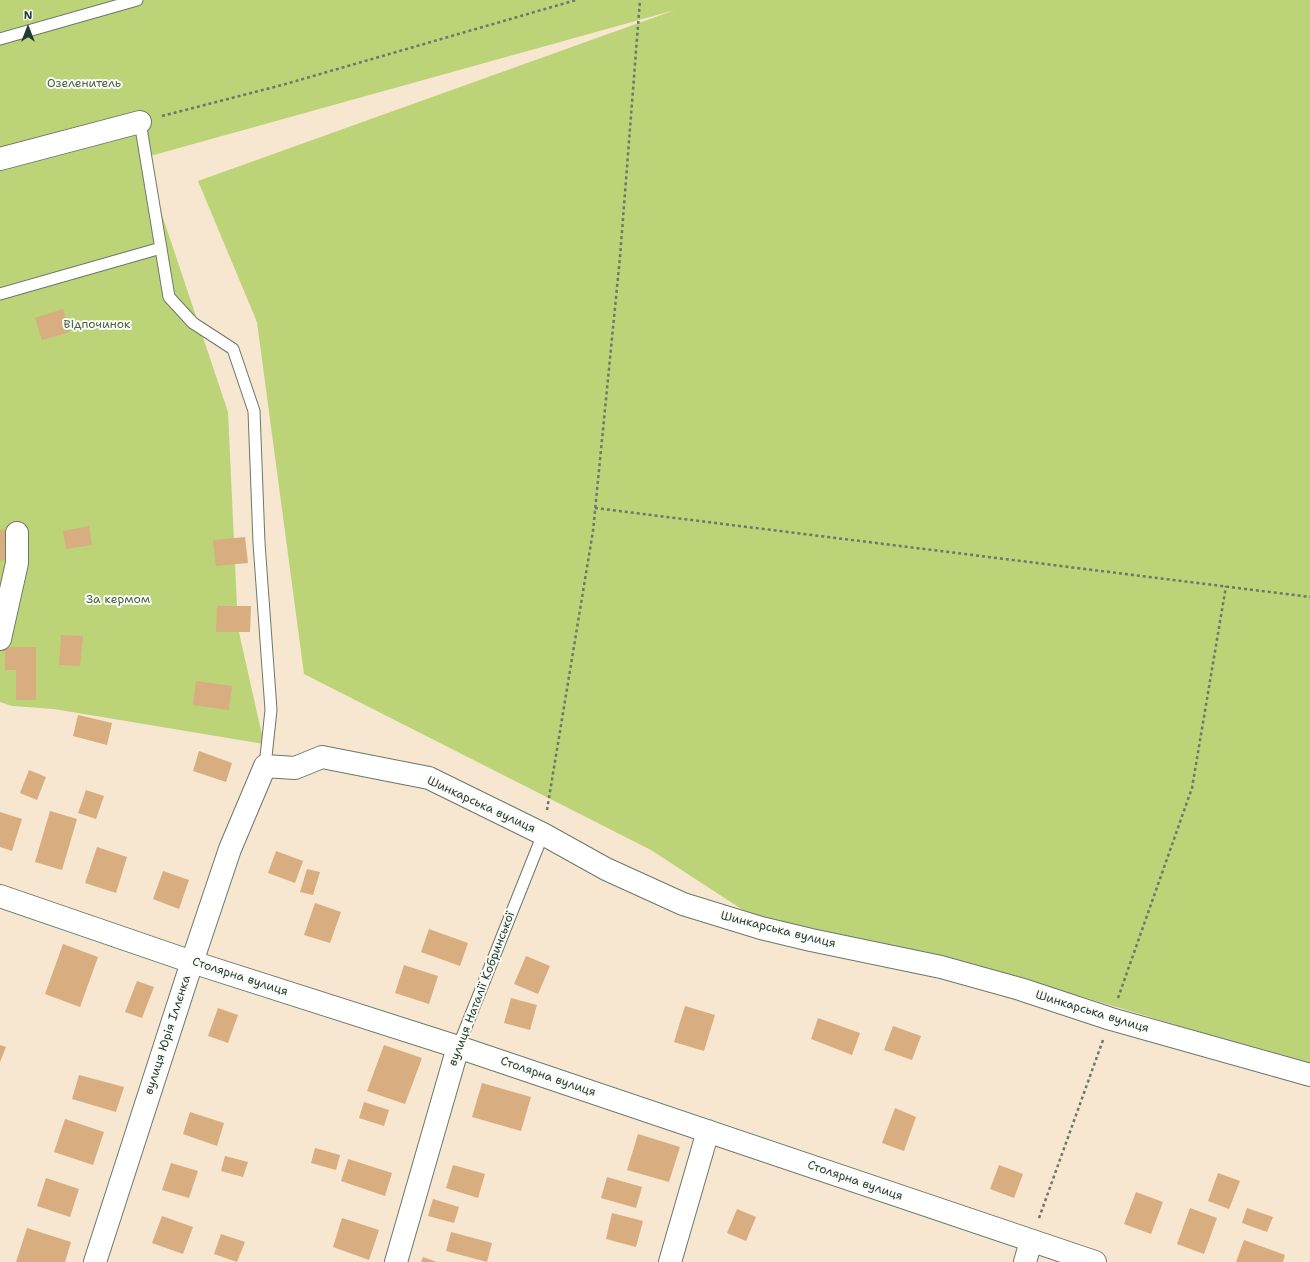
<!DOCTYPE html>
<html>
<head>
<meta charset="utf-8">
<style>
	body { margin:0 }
	#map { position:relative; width:1310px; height:1262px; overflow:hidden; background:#f7e6d0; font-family:"Shantell Sans",sans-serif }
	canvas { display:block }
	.north { position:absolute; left:8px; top:8px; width:40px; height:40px; -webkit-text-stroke:3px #fdfcf7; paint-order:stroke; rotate:0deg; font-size:11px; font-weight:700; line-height:16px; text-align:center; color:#1f3d34 }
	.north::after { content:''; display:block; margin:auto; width:14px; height:18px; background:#1f3d34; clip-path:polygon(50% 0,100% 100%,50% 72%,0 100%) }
</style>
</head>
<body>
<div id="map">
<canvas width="1310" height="1262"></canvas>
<div class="north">N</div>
</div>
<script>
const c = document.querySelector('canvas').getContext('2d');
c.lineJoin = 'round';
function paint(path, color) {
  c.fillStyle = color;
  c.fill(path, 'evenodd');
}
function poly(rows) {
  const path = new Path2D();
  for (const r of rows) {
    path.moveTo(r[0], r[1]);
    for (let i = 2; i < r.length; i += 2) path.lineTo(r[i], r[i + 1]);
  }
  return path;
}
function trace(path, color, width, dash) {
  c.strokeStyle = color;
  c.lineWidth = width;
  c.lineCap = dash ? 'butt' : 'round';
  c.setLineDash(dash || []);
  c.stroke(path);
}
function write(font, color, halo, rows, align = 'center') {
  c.font = font + ' "Shantell Sans",sans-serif';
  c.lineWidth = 4;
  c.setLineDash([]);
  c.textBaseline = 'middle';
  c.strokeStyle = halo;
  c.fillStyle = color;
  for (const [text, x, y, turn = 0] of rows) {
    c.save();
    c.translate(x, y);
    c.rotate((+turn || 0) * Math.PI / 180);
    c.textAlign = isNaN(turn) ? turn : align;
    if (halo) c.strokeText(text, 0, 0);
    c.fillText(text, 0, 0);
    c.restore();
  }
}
const green = poly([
	[0,0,1310,0,1310,1065,1063,991,769,927,651,850,304,674,257,322,198,181,675,10,143,158,228,412,238,628,264,744,54,709,12,706,0,702]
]);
const building = poly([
	[63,309,70,332,42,340,35,318],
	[89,526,92,545,66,549,63,531],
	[5,529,10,559,0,561,0,530],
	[245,537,248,563,216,566,213,540],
	[217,606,251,606,250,632,216,632],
	[61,635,83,636,80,666,59,665],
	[5,647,36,647,36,700,16,700,16,670,5,670],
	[196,681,232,686,229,710,193,705],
	[78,715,112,723,107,745,73,736],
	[199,751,232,763,226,782,193,771],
	[29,770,46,777,37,800,20,793],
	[86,790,104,796,96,819,78,813],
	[50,811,77,819,62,870,35,862],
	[0,812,22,819,12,851,0,847],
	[97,847,127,857,116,893,85,883],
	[276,851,303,861,295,883,268,873],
	[307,869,320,872,313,895,300,892],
	[163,871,189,880,179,909,153,899],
	[315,903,341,912,330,943,304,935],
	[429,929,468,943,460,966,421,952],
	[63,944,98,957,80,1007,45,994],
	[526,956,550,966,538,994,514,984],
	[404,965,438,976,429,1004,395,993],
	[137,981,154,987,142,1018,125,1012],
	[511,998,537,1005,530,1030,504,1023],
	[685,1006,715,1015,704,1051,674,1042],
	[218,1008,238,1015,228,1043,208,1036],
	[818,1018,860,1033,852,1055,811,1039],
	[893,1026,921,1036,912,1060,884,1050],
	[0,1045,6,1047,0,1062],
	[384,1045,422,1058,405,1104,367,1091],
	[79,1075,124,1087,116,1112,72,1099],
	[482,1083,531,1097,521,1131,472,1117],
	[364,1102,389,1110,384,1126,359,1118],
	[895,1108,916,1117,904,1151,882,1143],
	[190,1112,224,1123,217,1146,183,1134],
	[65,1119,104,1132,93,1165,54,1152],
	[638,1134,680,1147,669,1182,627,1170],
	[315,1148,340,1155,336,1170,311,1163],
	[225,1156,248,1162,243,1177,221,1171],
	[348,1159,392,1173,385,1196,341,1181],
	[171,1163,198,1171,189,1198,162,1190],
	[453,1165,485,1174,478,1198,446,1188],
	[999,1165,1023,1174,1014,1198,990,1189],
	[1218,1173,1240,1181,1229,1209,1208,1201],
	[607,1177,642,1187,636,1208,601,1198],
	[46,1178,79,1189,70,1217,37,1206],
	[1136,1192,1163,1202,1151,1234,1124,1224],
	[433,1199,459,1207,454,1223,428,1216],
	[1190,1208,1217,1218,1204,1254,1177,1244],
	[1247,1208,1273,1217,1267,1232,1242,1223],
	[737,1209,756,1217,746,1241,727,1233],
	[612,1213,643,1221,636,1247,606,1239],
	[162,1216,193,1227,183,1254,152,1243],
	[342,1218,379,1230,369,1260,333,1247],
	[27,1228,71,1242,65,1262,16,1262],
	[451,1232,492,1243,487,1262,446,1251],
	[221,1234,245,1242,237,1262,214,1254],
	[1244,1240,1285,1255,1283,1262,1236,1262],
	[423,1257,437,1262,421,1262]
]);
const path = poly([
	[162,116,282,85,576,0],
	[595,508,1310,597],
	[547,810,593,531,620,257,640,0],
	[1118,998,1192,788,1226,586],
	[1039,1218,1103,1040]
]);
const lane = poly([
	[0,39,137,0],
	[140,122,169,297,193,323,233,349,254,411,259,543,271,710,265,766],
	[0,294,161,248],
	[458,1047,543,834]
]);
const street = poly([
	[0,159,140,122],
	[0,639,17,563,17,533],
	[0,896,192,962,458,1047,1095,1262],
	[95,1262,192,962,230,849,265,766,295,768,322,757,429,778,543,834,606,869,683,904,761,928,811,940,941,967,1020,989,1111,1019,1310,1075],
	[396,1262,458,1047],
	[670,1262,708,1131],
	[1025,1262,1031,1241]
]);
const parkNames = [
	["Озеленитель",84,84],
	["Відпочинок",97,325],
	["За кермом",118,600]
];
const streetNames = [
	["Шинкарська вулиця",481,805,25],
	["Шинкарська вулиця",778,930,14],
	["Столярна вулиця",240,977,18],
	["вулиця Наталії Кобринської",482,989,-69],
	["Шинкарська вулиця",1092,1012,17],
	["вулиця Юрія Іллєнка",168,1035,-72],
	["Столярна вулиця",548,1077,19],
	["Столярна вулиця",855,1181,19]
];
paint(green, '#bcd377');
paint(building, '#d8ad80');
trace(lane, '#6b786b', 13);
trace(street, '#6b786b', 24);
trace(path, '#6b786b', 2.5, [3, 3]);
trace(lane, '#fff', 11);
trace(street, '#fff', 22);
write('12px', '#466245', '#fdfcf7', parkNames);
write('12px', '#1f3d34', '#fdfcf7', streetNames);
</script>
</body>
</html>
